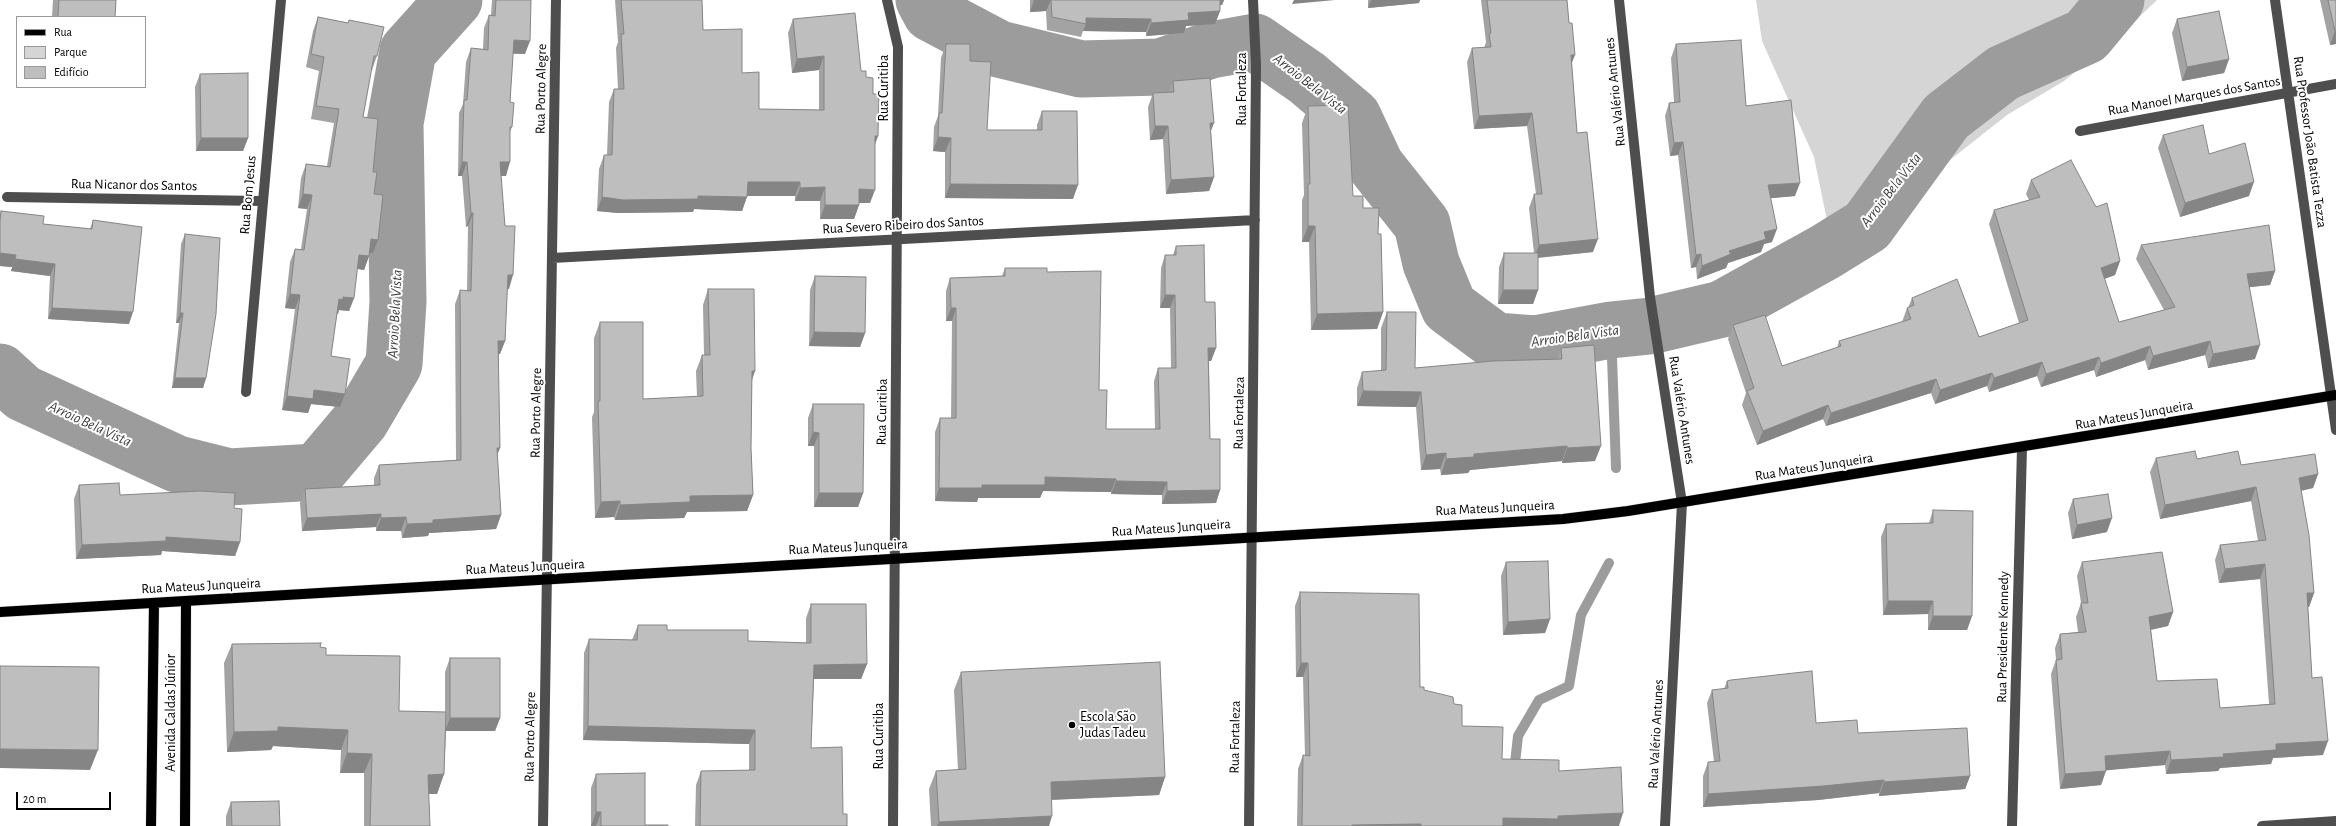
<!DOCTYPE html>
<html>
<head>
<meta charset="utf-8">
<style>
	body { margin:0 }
	#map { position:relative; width:2336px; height:826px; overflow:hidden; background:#fff; font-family:"Alegreya Sans",sans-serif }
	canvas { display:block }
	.legend { position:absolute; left:16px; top:16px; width:130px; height:72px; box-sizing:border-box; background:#fff; border:1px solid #999; margin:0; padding:5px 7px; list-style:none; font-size:12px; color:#000 }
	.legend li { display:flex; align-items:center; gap:8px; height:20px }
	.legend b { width:20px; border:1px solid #999 }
	.scale { position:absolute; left:16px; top:792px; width:95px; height:18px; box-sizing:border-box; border:2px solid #000; border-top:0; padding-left:5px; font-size:12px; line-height:14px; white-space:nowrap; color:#000; -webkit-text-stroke:3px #fff; paint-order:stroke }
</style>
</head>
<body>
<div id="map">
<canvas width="2336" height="826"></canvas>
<ul class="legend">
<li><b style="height:5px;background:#000"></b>Rua</li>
<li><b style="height:11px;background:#d5d5d5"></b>Parque</li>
<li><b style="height:11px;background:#bebebe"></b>Edifício</li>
</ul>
<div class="scale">20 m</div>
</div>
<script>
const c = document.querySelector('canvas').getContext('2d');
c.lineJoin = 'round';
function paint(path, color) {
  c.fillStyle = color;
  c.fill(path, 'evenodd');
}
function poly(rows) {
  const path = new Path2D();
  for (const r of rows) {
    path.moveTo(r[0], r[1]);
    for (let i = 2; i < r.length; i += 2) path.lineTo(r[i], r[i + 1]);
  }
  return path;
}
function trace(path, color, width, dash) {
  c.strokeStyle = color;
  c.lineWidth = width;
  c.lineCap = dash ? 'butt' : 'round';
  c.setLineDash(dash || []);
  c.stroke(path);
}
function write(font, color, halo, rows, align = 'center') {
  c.font = font + ' "Alegreya Sans",sans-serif';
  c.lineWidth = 4;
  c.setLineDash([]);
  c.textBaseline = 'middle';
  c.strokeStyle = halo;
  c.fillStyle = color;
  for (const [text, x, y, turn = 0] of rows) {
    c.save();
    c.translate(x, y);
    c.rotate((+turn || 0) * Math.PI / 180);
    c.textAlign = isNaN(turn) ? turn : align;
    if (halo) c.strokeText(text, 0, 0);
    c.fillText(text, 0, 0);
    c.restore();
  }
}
const green = poly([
	[1756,0,2157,0,2114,41,2064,81,2007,115,1945,164,1904,212,1855,258,1831,240,1814,157,1762,41]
]);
const stream = poly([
	[1611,330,1616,468],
	[1514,772,1518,736,1539,700,1569,686,1581,615,1609,563]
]);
const river = poly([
	[924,0,931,13,999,49,1081,69,1160,67,1211,50,1255,42,1307,78,1353,117,1376,166,1422,224,1431,263,1449,307,1495,341,1535,344,1611,330,1650,326,1722,309,1825,252,1867,226,1946,117,2003,73,2086,36,2116,0],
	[0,372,23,393,177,464,229,477,317,472,361,420,394,364,398,302,395,123,408,51,454,0]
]);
const minor = poly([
	[887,0,898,47,893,826],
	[1619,0,1650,297,1682,503,1665,826],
	[2275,0,2336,430],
	[2080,131,2336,84],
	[7,197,261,201],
	[552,258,1255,220],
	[246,392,281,0],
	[543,826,556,0],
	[1249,826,1256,65,1253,0],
	[2012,826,2022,448],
	[2262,826,2336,821]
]);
const major = poly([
	[0,612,1563,519,1628,511,2336,395],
	[151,826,154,603],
	[185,826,186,601]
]);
const wall = poly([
	[53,0,116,0,115,17,52,17],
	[492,0,531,0,525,54,513,54,510,102,512,127,510,132,506,176,501,176,509,289,507,289,505,341,500,354,499,354,497,456,501,515,496,529,429,533,428,536,402,538,401,531,376,531,376,527,302,531,300,503,305,489,374,485,374,478,379,465,456,460,455,304,460,290,467,291,468,226,466,227,462,176,458,176,459,113,463,104,466,62,471,48,483,49,484,28,489,15,491,15],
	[615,0,702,0,703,30,742,73,759,109,819,110,819,70,792,73,788,33,793,19,861,71,866,77,873,94,878,136,875,145,870,203,859,203,859,205,854,219,820,219,820,201,795,201,795,196,747,196,742,211,694,209,693,212,618,213,597,211,599,169,604,155,607,155,609,102,614,89,618,89,616,48,618,42],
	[1030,0,1224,0,1222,5,1220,5,1220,11,1215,24,1186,26,1184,33,1146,36,1146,32,1083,31,1081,37,1047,30,1046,11,1030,12],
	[1368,0,1420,0,1419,3,1368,8],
	[1481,0,1567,0,1577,133,1593,252,1538,258,1538,290,1533,304,1498,304,1499,267,1504,253,1534,253,1529,208,1534,194,1536,194,1527,126,1474,129,1467,62,1472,48,1484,48,1486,42],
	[2320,0,2336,0,2336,44,2330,45],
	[318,17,348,23,349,20,377,56,372,70,371,70,363,117,373,172,378,240,373,253,369,253,369,256,364,270,357,269,354,298,349,311,339,310,338,314,337,313,331,356,345,394,340,407,311,404,308,413,282,410,295,309,285,308,290,262,295,249,301,249,307,209,298,208,301,178,306,164,327,166,334,123,311,119,319,71,306,67,313,31],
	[2177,19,2229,59,2224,73,2182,81,2172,33],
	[946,44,970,61,987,130,1037,130,1037,125,1042,111,1073,199,945,198,945,152,933,151,934,127,938,116,941,58],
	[1676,44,1746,106,1795,196,1770,198,1772,242,1764,244,1761,252,1728,263,1726,268,1697,279,1696,267,1691,268,1678,155,1670,156,1665,116,1669,103,1674,102,1671,58],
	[200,74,248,138,243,151,196,151,195,87],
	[1173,81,1211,133,1214,177,1209,191,1166,194,1163,139,1150,140,1148,107,1153,93,1168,93],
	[1308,106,1353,196,1363,208,1378,234,1383,312,1377,329,1311,330,1309,242,1302,242,1302,200,1304,195,1302,123],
	[2163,135,2209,154,2249,196,2180,217,2158,148],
	[2031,180,2120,261,2115,275,2104,279,2119,322,2164,310,2136,259,2141,245,2275,271,2270,285,2249,287,2255,359,2208,368,2205,355,2148,370,2145,360,2096,377,2094,370,2041,387,2037,376,1989,392,1987,386,1935,404,1931,393,1826,426,1823,419,1757,445,1742,405,1746,393,1728,339,1733,325,1782,366,1837,348,1839,341,1902,322,1907,308,1908,308,1912,298,1979,337,2019,323,1989,224,1994,210,2029,200,2026,194],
	[1,211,43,224,90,229,93,220,129,324,48,319,50,276,11,271,12,267,0,266,0,214],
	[185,234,206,378,203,388,172,388,179,323,176,323,181,244],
	[1176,246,1205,302,1216,348,1211,361,1209,361,1210,439,1220,490,1216,503,1162,504,1162,495,1111,494,1111,492,1043,491,1040,498,978,498,977,502,935,501,935,432,940,418,951,418,952,321,946,321,946,291,950,278,1002,276,1005,268,1047,272,1099,390,1106,429,1155,429,1154,381,1158,368,1171,368,1170,308,1160,308,1161,268,1165,255,1173,255],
	[815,276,865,333,860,347,809,346,810,290],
	[708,289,752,380,751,448,753,495,747,511,687,512,684,518,615,520,614,517,595,518,592,417,594,412,594,338,600,322,643,399,697,397,696,371,702,355,704,355,703,305],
	[1387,312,1415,368,1557,359,1561,348,1595,461,1562,463,1562,461,1470,470,1468,473,1441,475,1440,469,1421,470,1416,407,1357,406,1357,388,1362,372,1381,371,1381,328],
	[813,404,863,493,858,507,814,507,814,446,808,446,808,418],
	[2156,458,2197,459,2241,465,2318,474,2313,488,2301,491,2314,593,2309,607,2308,607,2312,678,2323,755,2273,758,2271,764,2220,768,2218,771,2166,774,2165,765,2106,770,2101,785,2060,789,2051,674,2056,660,2055,648,2060,634,2078,632,2076,617,2081,603,2077,576,2082,562,2173,612,2168,626,2151,630,2157,681,2220,708,2269,704,2260,579,2219,583,2215,560,2220,545,2258,541,2251,501,2160,519,2150,472],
	[79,485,120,495,234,508,240,542,235,556,162,551,161,555,76,559,74,499],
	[2073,499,2107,532,2072,539,2068,513],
	[1933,510,1972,616,1967,630,1928,630,1928,614,1883,615,1881,537,1886,524,1929,523],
	[1506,562,1550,619,1545,633,1503,635,1501,576],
	[1300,592,1424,690,1454,704,1462,726,1502,759,1559,771,1619,826,1297,826,1298,769,1303,755,1305,756,1303,677,1296,677,1295,606],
	[811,604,867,664,861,679,814,679,811,748,843,814,847,826,695,826,696,785,701,771,749,770,749,744,583,740,584,653,589,639,632,640,638,625,667,630,748,641,806,643,806,618],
	[232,644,320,647,326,655,399,711,445,712,445,672,450,658,500,718,495,731,446,731,444,774,437,794,428,794,429,826,364,826,364,773,340,773,341,750,273,746,271,750,227,752,224,663],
	[961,672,1165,777,1159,795,1052,800,1049,826,931,826,929,789,936,771,958,770,954,690],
	[1727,681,1816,723,1858,733,1970,776,1965,789,1879,796,1879,793,1818,800,1703,807,1703,776,1708,762,1714,762,1707,703,1712,690,1724,689],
	[596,774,645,825,668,826,591,826,591,788],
	[231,802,280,826,226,826,226,816]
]);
const shadedWall = poly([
	[1034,0,1051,0,1046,11,1030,12],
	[1216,0,1224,0,1222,5,1214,5],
	[1294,0,1335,0,1292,4],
	[1371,0,1420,0,1419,3,1368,8],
	[1220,11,1215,24,1186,26,1184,33,1146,36,1151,23,1188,13],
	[1086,18,1151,19,1146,32,1083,31,1086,24],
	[2335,31,2336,31,2336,44,2330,45],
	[514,40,530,41,525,54,509,53],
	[1571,55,1575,55,1570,68],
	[824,56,819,70,792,73,797,59],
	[2229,59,2224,73,2182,81,2187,67],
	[1532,113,1527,126,1474,129,1479,116],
	[1210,123,1214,123,1209,136],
	[1155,126,1168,126,1163,139,1150,140],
	[875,136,878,136,873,149],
	[938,137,951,138,945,152,933,151],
	[201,138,248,138,243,151,196,151],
	[1683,142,1678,155,1670,156,1674,143],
	[462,162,467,162,462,176,458,176],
	[500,162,510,162,506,176,495,176],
	[1214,177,1209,191,1166,194,1171,180],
	[748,182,800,182,795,196,743,196],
	[2254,182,2249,196,2180,217,2185,203],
	[1800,183,1795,196,1763,199,1768,185],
	[950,184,1078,185,1073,199,945,198],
	[825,187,820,201,795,201,800,188],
	[859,189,875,190,870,203,854,203],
	[303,194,312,195,307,209,298,208],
	[698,196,747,197,742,211,694,209,693,212,618,213,597,211,602,197],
	[825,205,859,205,854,219,820,219],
	[471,213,473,213,468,226,466,227],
	[1308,226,1315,226,1309,242,1302,242],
	[1777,229,1772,242,1764,244,1761,252,1728,263,1726,268,1697,279,1702,266,1764,232],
	[371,239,378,240,373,253,366,253],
	[1598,239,1593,252,1534,258,1539,245],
	[0,253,16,255,12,267,0,266],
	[1701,254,1696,267,1691,268,1696,255],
	[359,255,369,256,364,270,354,268],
	[15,259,55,264,50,276,11,271],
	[2120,261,2115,275,2096,282,2101,268],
	[2275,271,2270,285,2242,288,2247,274],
	[508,275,513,275,509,289,503,288],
	[1503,290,1538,290,1533,304,1498,304],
	[290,294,300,295,295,309,285,308],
	[1165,295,1175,295,1170,308,1160,308],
	[343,297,354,298,349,311,339,310,338,314,334,313,339,299],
	[52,308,133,312,129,324,48,319],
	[951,308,956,308,952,321,946,321],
	[1383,312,1377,329,1311,330,1317,314],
	[180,313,183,313,179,323,176,323],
	[814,332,865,333,860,347,809,346],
	[498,341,505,341,500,354,493,354],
	[2210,341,2205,355,2148,370,2153,356],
	[2260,345,2255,359,2208,368,2213,354],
	[2150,346,2145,360,2096,377,2101,363],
	[1208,348,1216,348,1211,361,1204,361],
	[2099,357,2094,370,2041,387,2046,374],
	[2042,362,2037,376,1989,392,1994,378],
	[752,371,755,371,750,386],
	[1992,373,1987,386,1935,404,1940,390],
	[175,378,206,378,203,388,172,388],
	[1936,379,1931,393,1826,426,1831,413],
	[314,390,345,394,340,407,311,404,308,413,282,410,287,396],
	[1363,391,1421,392,1416,407,1357,406],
	[1828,405,1823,419,1757,445,1763,431],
	[813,432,819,433,814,446,808,446],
	[1567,446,1562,461,1470,470,1468,473,1441,475,1446,459,1474,454],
	[1601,446,1595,461,1562,463,1567,448],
	[497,448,500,448,495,461],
	[1446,453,1440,469,1421,470,1426,455],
	[2318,474,2313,488,2294,492,2299,478],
	[1045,477,1116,479,1111,492,1043,491,1040,498,978,498,977,502,935,501,939,488,982,485],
	[1116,481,1167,482,1162,495,1111,494],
	[2256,487,2251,501,2160,519,2165,505],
	[1220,490,1216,503,1162,504,1167,491],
	[819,493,863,493,858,507,814,507],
	[753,495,747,511,687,512,684,518,615,520,620,505,690,496],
	[620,501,614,517,595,518,601,502],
	[381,514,376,527,302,531,307,518],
	[501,515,496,529,429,533,428,536,402,538,407,524,433,520],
	[406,517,401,531,376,531,381,518],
	[2112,518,2107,532,2072,539,2077,525],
	[166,537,240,542,235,556,162,551,161,555,76,559,82,545],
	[2265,564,2260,579,2219,583,2225,569],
	[2307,593,2314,593,2309,607,2302,607],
	[1888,601,1933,601,1928,614,1883,615],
	[2173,612,2168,626,2144,631,2149,617],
	[1933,616,1972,616,1967,630,1928,630],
	[1550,619,1545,633,1503,635,1508,622],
	[1301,663,1308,663,1303,677,1296,677],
	[867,664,861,679,809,679,814,665],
	[450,718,500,718,495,731,445,731],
	[588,726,755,730,749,744,583,740],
	[278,727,348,730,341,750,273,746,271,750,227,752,234,732],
	[2328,741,2323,755,2273,758,2271,764,2220,768,2218,771,2166,774,2171,760,2223,754,2276,744],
	[0,749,98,750,90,770,0,768],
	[2170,751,2165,765,2099,771,2105,756],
	[347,753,372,754,364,773,340,773],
	[2106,771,2101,785,2060,789,2065,774],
	[444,774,437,794,421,794,428,775],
	[1970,776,1965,789,1879,796,1884,782],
	[1165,777,1159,795,1044,800,1051,782],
	[1884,780,1879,793,1818,800,1703,807,1708,794],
	[596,812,601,812,596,826,591,826],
	[1623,813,1619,826,1500,826,1503,818],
	[1052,816,1049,826,937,826,939,822],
	[1421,824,1421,826,1352,826,1352,825]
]);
const building = poly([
	[59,0,116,0,115,17,58,17,59,0],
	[496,0,531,0,530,41,514,40,510,102,514,103,512,127,510,127,510,162,500,162,505,226,515,226,513,275,508,275,505,341,498,341,500,448,497,448,501,515,433,520,433,523,407,524,406,517,381,518,381,514,307,518,305,489,380,485,379,465,461,460,460,290,471,291,473,213,471,213,467,162,462,162,464,100,467,100,471,48,488,50,489,15,495,16,496,0],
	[621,0,702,0,703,30,742,29,742,73,759,72,759,109,824,110,824,56,797,59,793,19,855,13,861,71,866,71,866,77,873,78,873,94,879,94,878,136,875,136,875,190,859,189,859,205,825,205,825,187,800,188,800,182,748,182,747,197,698,196,698,199,623,200,602,197,604,155,612,155,614,89,624,89,621,34,624,34,621,0],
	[1051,0,1220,0,1220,11,1188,13,1189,20,1151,23,1151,19,1086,18,1086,24,1052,17,1051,0],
	[1487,0,1567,0,1569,23,1572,23,1575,55,1571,55,1577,133,1587,132,1598,239,1539,245,1534,194,1542,194,1532,113,1479,116,1472,48,1491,47,1489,34,1491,33,1487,0],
	[2328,0,2336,0,2336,31,2335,31,2328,0],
	[2219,11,2229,59,2187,67,2177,19,2219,11],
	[318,17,348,23,349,20,384,27,377,56,374,56,363,117,378,119,373,172,377,172,374,194,383,195,378,240,371,239,369,256,359,255,354,298,343,297,343,300,339,299,331,356,350,359,345,394,314,390,313,399,287,396,300,295,290,294,295,249,304,250,312,195,303,194,306,164,330,167,339,109,316,106,324,57,311,54,318,17],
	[1741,40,1746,106,1791,100,1800,183,1768,185,1777,229,1764,232,1766,239,1729,251,1731,254,1702,266,1701,254,1696,255,1683,142,1674,143,1669,103,1680,102,1676,44,1741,40],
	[946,44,970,44,970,61,991,62,987,130,1042,130,1042,111,1077,111,1078,185,950,184,951,138,938,137,939,113,942,113,946,44],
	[248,73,248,138,201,138,200,74,248,73],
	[1210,78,1214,123,1210,123,1214,177,1171,180,1168,126,1155,126,1153,93,1174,92,1173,81,1210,78],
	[1348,105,1353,196,1363,196,1363,208,1379,208,1378,234,1381,234,1383,312,1317,314,1315,226,1308,226,1308,184,1310,184,1308,106,1348,105],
	[2203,125,2209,154,2245,143,2254,182,2185,203,2163,135,2203,125],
	[2071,160,2096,207,2107,203,2120,261,2101,268,2119,322,2175,307,2141,245,2269,225,2275,271,2247,274,2260,345,2213,354,2210,341,2153,356,2150,346,2101,363,2099,357,2046,374,2042,362,1994,378,1992,373,1940,390,1936,379,1831,413,1828,405,1763,431,1747,391,1754,388,1733,325,1765,315,1782,366,1841,346,1839,341,1911,319,1907,308,1914,305,1912,298,1957,279,1979,337,2028,320,1994,210,2040,197,2031,180,2071,160],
	[1,211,44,216,43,224,92,229,93,220,142,227,133,312,52,308,55,264,15,259,16,255,0,253,0,221,1,211],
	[185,234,220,238,216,314,206,378,175,378,183,313,180,313,185,234],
	[1204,245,1205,302,1215,302,1216,348,1208,348,1210,439,1220,439,1220,490,1167,491,1167,482,1116,481,1116,479,1045,477,1045,485,982,485,982,488,939,488,940,418,956,418,956,308,951,308,950,278,1005,276,1005,268,1047,268,1047,272,1101,271,1099,390,1107,390,1106,429,1160,429,1158,368,1176,368,1175,295,1165,295,1165,255,1176,255,1176,246,1204,245],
	[1504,253,1538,253,1538,290,1503,290,1504,253],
	[815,276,866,277,865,333,814,332,815,276],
	[708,289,754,289,755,371,752,371,751,448,753,495,690,496,690,502,620,505,620,501,601,502,598,401,600,401,600,322,643,322,643,399,703,396,702,355,710,355,708,289],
	[1387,312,1416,312,1415,368,1493,361,1562,359,1561,348,1594,345,1601,446,1567,448,1567,446,1474,454,1474,457,1446,459,1446,453,1426,455,1421,392,1363,391,1362,372,1386,370,1387,312],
	[813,404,864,404,863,493,819,493,819,433,813,432,813,404],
	[2195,451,2197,459,2238,451,2241,465,2315,454,2318,474,2299,478,2309,535,2314,593,2307,593,2312,678,2322,677,2328,741,2276,744,2276,750,2223,754,2224,757,2171,760,2170,751,2105,756,2106,771,2065,774,2056,660,2062,659,2060,634,2086,632,2081,603,2088,603,2082,562,2162,552,2173,612,2149,617,2157,681,2217,679,2220,708,2275,704,2265,564,2225,569,2220,545,2266,540,2256,487,2165,505,2156,458,2195,451],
	[119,483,120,495,200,491,235,493,234,508,242,509,240,542,166,537,166,541,82,545,79,485,119,483],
	[2108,494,2112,518,2077,525,2073,499,2108,494],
	[1933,510,1973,511,1972,616,1933,616,1933,601,1888,601,1886,524,1933,523,1933,510],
	[1548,561,1550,619,1508,622,1506,562,1548,561],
	[1300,592,1419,594,1420,687,1424,687,1424,690,1453,697,1454,704,1462,705,1462,726,1503,727,1502,759,1559,760,1559,771,1621,767,1623,813,1558,816,1558,819,1503,818,1503,826,1421,826,1421,824,1352,825,1352,826,1302,826,1303,755,1310,756,1308,663,1301,663,1300,592],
	[811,604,866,604,867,664,814,665,811,748,842,747,843,814,847,814,847,826,700,826,701,771,755,770,755,730,588,726,589,639,637,640,638,625,667,625,667,630,748,630,748,641,811,643,811,604],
	[321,643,320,647,326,648,326,655,400,656,399,711,446,712,444,774,428,775,430,826,370,826,372,754,347,753,348,730,278,727,278,731,234,732,232,644,321,643],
	[450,658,500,658,500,718,450,718,450,658],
	[1160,662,1165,777,1051,782,1052,816,939,822,936,771,966,769,961,672,1160,662],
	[0,666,99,667,98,750,0,749,0,666],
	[1812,671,1816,723,1857,720,1858,733,1967,728,1970,776,1884,782,1884,780,1823,786,1708,794,1708,762,1720,761,1712,690,1728,688,1727,681,1731,680,1812,671],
	[645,773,645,825,668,825,668,826,601,826,601,812,596,812,596,774,645,773],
	[279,801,280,826,232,826,231,802,279,801]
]);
const markers = [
	[1072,725,4,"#000"]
];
const streetNames = [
	["Rua Curitiba",884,88,-90],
	["Rua Porto Alegre",541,89,-89],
	["Rua Fortaleza",1242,89,-90],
	["Rua Valério Antunes",1615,92,-96],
	["Rua Manoel Marques dos Santos",2194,96,-10],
	["Rua Professor João Batista Tezza",2310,142,82],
	["Rua Nicanor dos Santos",134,185,1],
	["Rua Bom Jesus",248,195,-85],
	["Rua Severo Ribeiro dos Santos",903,225,-3],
	["Rua Valério Antunes",1682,410,81],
	["Rua Curitiba",882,412,-89],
	["Rua Porto Alegre",536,413,-89],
	["Rua Fortaleza",1239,413,-89],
	["Rua Mateus Junqueira",2134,415,-10],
	["Rua Mateus Junqueira",1814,467,-9],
	["Rua Mateus Junqueira",1495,508,-3],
	["Rua Mateus Junqueira",1171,528,-4],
	["Rua Mateus Junqueira",848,547,-3],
	["Rua Mateus Junqueira",525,567,-3],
	["Rua Mateus Junqueira",201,586,-3],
	["Rua Presidente Kennedy",2003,637,-89],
	["Avenida Caldas Júnior",171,713,-90],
	["Rua Valério Antunes",1656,734,-87],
	["Rua Curitiba",879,736,-90],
	["Rua Porto Alegre",530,737,-89],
	["Rua Fortaleza",1235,737,-89]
];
const poiNames = [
	["Escola São",1080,717],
	["Judas Tadeu",1080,733]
];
const waterNames = [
	["Arroio Bela Vista",1310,84,38],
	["Arroio Bela Vista",1891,190,-52],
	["Arroio Bela Vista",395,314,-87],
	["Arroio Bela Vista",1575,336,-8],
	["Arroio Bela Vista",90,424,25]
];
paint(green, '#d5d5d5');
trace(stream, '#9c9c9c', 10);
trace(river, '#9c9c9c', 57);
trace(major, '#dbdbdb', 11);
trace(minor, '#4e4e4e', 10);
trace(major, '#000', 10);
paint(wall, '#a3a3a3');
paint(shadedWall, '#858585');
paint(building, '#bebebe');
trace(building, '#858585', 1);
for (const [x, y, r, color] of markers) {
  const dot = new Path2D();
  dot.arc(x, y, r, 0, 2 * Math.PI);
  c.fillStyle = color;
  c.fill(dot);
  trace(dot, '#fff', 1.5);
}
write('14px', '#000', '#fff', streetNames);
write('14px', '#000', '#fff', poiNames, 'left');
write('italic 15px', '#3d3d3d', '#fff', waterNames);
</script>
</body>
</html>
